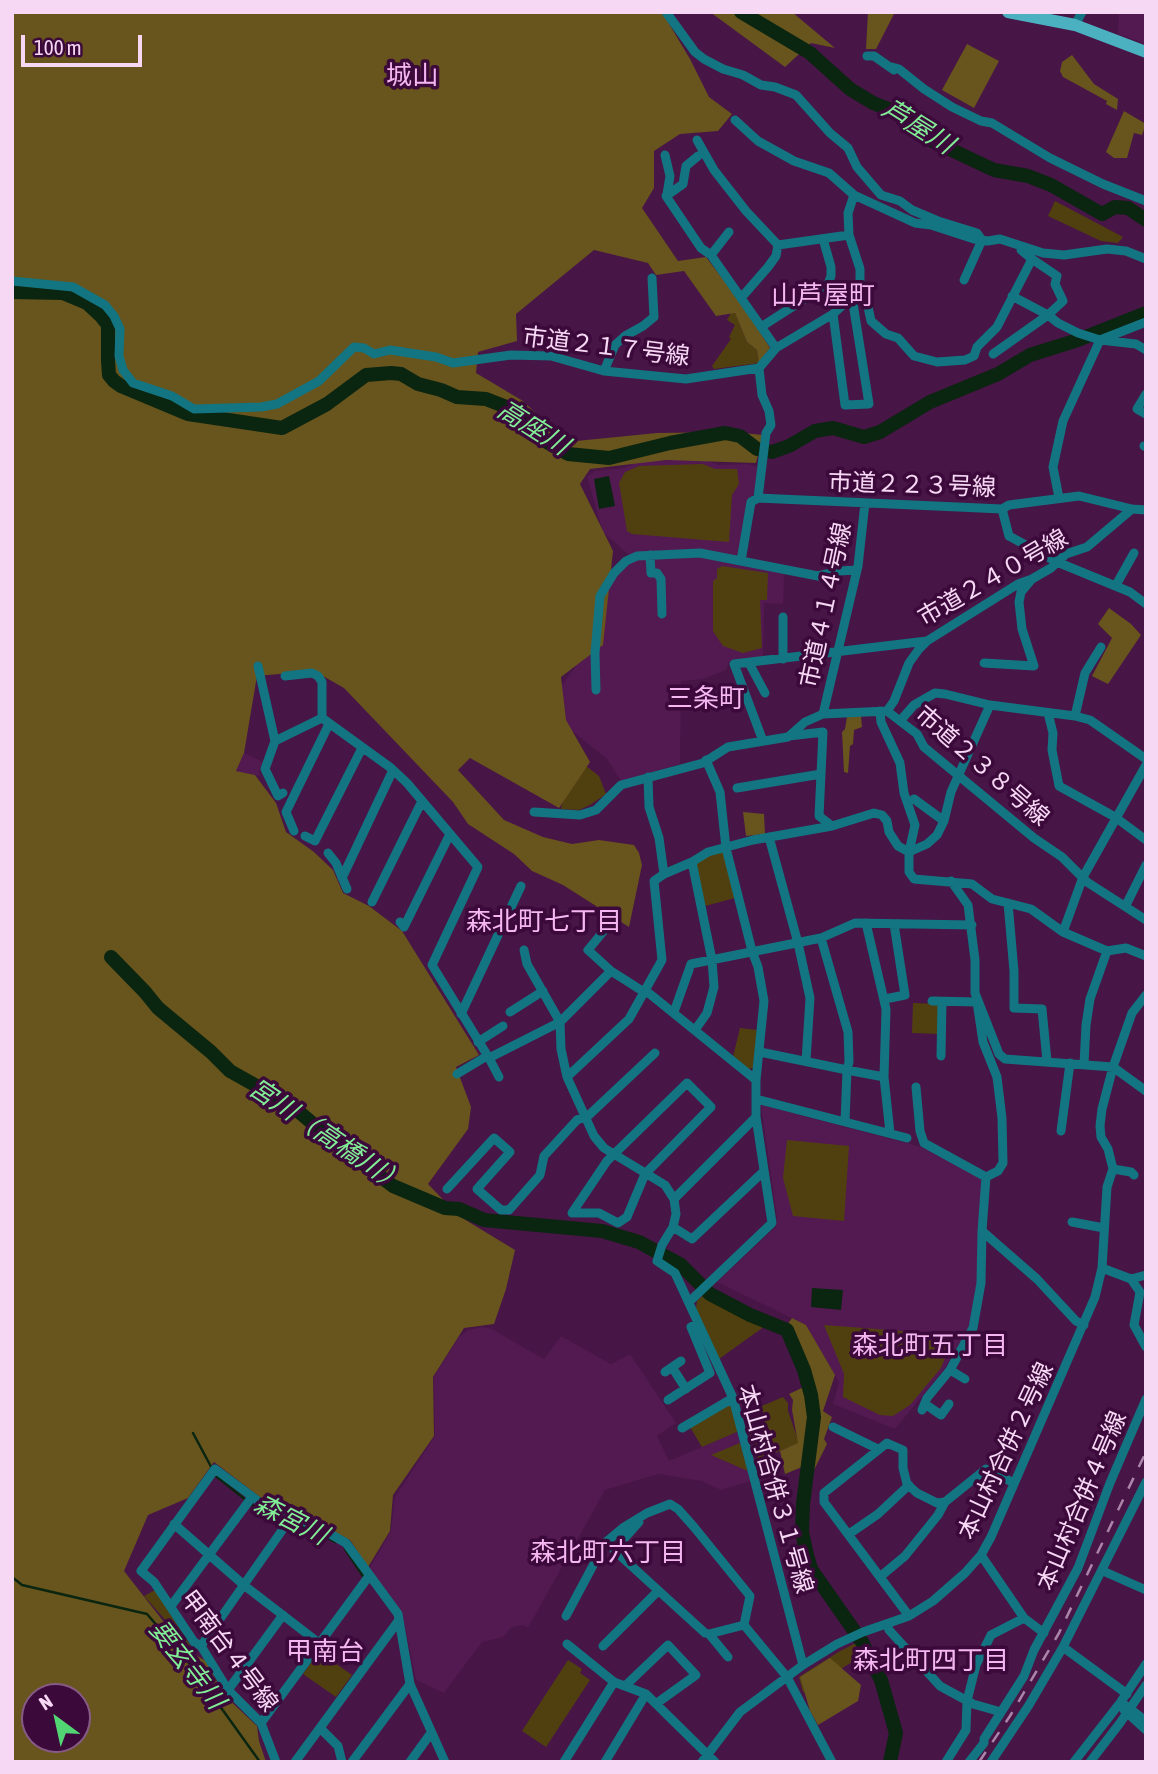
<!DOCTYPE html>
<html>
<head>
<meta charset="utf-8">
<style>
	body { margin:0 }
	#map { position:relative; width:1158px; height:1774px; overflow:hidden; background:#471546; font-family:"Asap Condensed",sans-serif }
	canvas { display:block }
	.frame { position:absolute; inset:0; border:14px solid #f6d7f4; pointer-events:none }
	.north { position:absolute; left:21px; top:1683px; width:70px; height:70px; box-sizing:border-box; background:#3c093b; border:2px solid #865b85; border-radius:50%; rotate:327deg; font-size:19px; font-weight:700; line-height:28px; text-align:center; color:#f6d7f4 }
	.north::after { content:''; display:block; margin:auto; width:24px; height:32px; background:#52d673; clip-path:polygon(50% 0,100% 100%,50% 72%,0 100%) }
	.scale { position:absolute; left:21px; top:35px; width:121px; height:32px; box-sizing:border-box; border:4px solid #f6d7f4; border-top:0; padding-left:9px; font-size:21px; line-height:24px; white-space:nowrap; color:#f6d7f4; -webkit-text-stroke:5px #3c093b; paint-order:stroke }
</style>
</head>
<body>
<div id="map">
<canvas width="1158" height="1774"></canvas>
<div class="frame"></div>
<div class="north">N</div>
<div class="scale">100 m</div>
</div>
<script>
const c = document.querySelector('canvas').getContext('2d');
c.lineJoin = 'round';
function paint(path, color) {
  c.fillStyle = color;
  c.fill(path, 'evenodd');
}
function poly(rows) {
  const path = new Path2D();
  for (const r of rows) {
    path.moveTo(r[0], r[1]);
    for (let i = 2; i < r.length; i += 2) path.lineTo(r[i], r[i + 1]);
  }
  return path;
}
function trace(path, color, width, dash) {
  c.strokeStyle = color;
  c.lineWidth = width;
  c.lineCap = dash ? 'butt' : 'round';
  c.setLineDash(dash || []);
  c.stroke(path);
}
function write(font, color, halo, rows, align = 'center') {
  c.font = font + ' "Asap Condensed","Noto Sans JP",sans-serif';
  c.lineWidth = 7;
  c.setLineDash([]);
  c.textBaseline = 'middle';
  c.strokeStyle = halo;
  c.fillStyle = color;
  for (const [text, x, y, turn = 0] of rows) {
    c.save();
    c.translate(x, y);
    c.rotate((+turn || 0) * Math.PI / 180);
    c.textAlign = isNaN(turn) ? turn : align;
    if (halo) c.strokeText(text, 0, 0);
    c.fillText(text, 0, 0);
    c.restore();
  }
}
const built = poly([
	[1119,12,1146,12,1146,44,1118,34],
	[705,459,718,465,747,464,758,467,755,494,747,499,737,564,784,574,783,604,764,603,763,658,729,662,726,670,703,679,681,681,680,764,621,781,607,759,561,722,559,689,582,658,610,571,629,555,603,532,587,477,595,471,623,468,641,461],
	[244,753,263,762,259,771,260,776,236,771],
	[761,1105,921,1147,983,1179,977,1283,969,1326,945,1368,895,1429,833,1404,839,1382,806,1325,717,1282,776,1227,777,1218],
	[483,1327,492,1329,544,1359,561,1336,611,1364,630,1354,676,1423,657,1436,669,1461,737,1432,750,1481,721,1490,702,1481,658,1474,605,1490,528,1628,523,1625,512,1627,503,1637,482,1642,444,1693,416,1680,405,1626,400,1611,369,1569,391,1531,395,1497,435,1436,434,1377,459,1337,468,1330]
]);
const green = poly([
	[1055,201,1123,237,1118,243,1101,241,1048,216],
	[731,313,735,313,747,342,757,350,759,363,714,369,712,366,731,339,729,337,735,325,727,320],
	[703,464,715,469,737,469,739,484,732,495,729,542,632,534,627,531,619,483,625,472,639,466],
	[722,566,768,573,767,600,760,600,762,648,743,653,723,646,713,631,713,581,717,578,717,569],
	[586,766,599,776,606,794,590,805,579,810,561,809,565,790],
	[725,851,735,898,705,906,696,864,710,854],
	[913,1003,940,1004,939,1034,912,1033],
	[740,1028,757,1030,753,1068,747,1069,733,1057],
	[787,1140,849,1146,844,1221,793,1216,783,1178],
	[703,1295,724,1307,765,1326,719,1359,696,1308,697,1301],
	[824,1325,954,1335,941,1368,910,1405,893,1416,880,1415,843,1397,844,1374],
	[783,1397,788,1403,788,1411,799,1443,758,1460,743,1414],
	[731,1404,739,1431,702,1447,690,1427],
	[740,1443,748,1471,711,1455],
	[155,1590,190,1645,186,1648,169,1624,144,1596],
	[856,1643,862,1656,803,1692,799,1677,840,1651],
	[319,1652,352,1675,336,1697,303,1674],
	[568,1660,582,1669,580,1673,590,1680,546,1747,522,1731]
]);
const forest = poly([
	[12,12,662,12,690,59,709,97,732,114,718,131,680,134,654,151,654,188,642,208,678,261,706,257,746,310,770,348,759,363,757,350,747,342,735,313,716,316,684,271,656,275,648,263,594,250,516,314,517,341,478,352,476,373,523,401,566,442,657,433,733,432,763,435,756,463,666,460,590,469,580,484,613,551,603,645,561,677,566,720,590,762,559,808,470,758,458,770,504,820,543,837,572,844,599,840,634,845,639,853,642,865,629,927,563,885,532,871,514,854,468,824,453,802,344,688,314,671,257,676,244,753,236,771,255,775,276,803,286,832,314,852,333,870,343,893,369,906,402,931,479,1055,456,1067,471,1107,468,1129,428,1184,459,1216,515,1250,506,1289,494,1324,464,1328,433,1377,434,1436,393,1495,390,1531,368,1567,350,1540,318,1523,273,1507,214,1462,188,1498,148,1515,124,1571,185,1649,206,1661,224,1695,257,1726,259,1741,266,1762,12,1762],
	[35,1697,77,1697,77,1739,35,1739],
	[710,12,792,12,835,48,811,43,785,67],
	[868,12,895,12,876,49,866,49],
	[967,44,999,61,974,108,942,90],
	[1072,55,1094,84,1118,99,1117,110,1106,104,1107,101,1063,77,1060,71,1062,62],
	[1124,111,1146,124,1142,135,1134,133,1127,158,1114,158,1106,152],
	[1109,608,1131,624,1141,635,1108,684,1092,676,1112,638,1098,624],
	[861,716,862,727,854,730,853,744,850,746,848,773,844,772,842,732,845,729,847,717],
	[743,812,764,814,765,834,746,836],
	[792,1318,806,1325,835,1375,823,1411,832,1417,824,1439,827,1444,813,1472,808,1493,808,1507,801,1508,802,1467,785,1474,780,1451,798,1443,792,1410,793,1400,789,1394,806,1386,783,1331],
	[830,1658,861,1685,858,1701,818,1725,810,1711,800,1677]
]);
const water = poly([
	[609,476,615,506,599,509,594,479],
	[812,1288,843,1290,841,1310,811,1307]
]);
const stream = poly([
	[193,1433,216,1476,252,1505,283,1521,316,1531,335,1542],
	[345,1549,363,1576],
	[12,1577,22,1585,147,1614,189,1663,260,1762]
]);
const river = poly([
	[741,12,810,53,850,89,873,103,906,116,920,135,994,170,1028,176,1051,185,1102,214,1115,207,1128,208,1146,220],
	[12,292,63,293,87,303,100,315,108,325,108,360,109,375,114,381,121,386,188,414,282,428,327,404,366,375,391,373,401,374,418,384,441,390,457,397,486,399,509,408,515,411,534,435,568,454,609,458,670,443,725,433,740,436,757,449,772,452,789,446,815,431,833,428,864,437,880,432,930,402,998,374,1030,355,1078,340,1146,313],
	[111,957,145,992,158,1008,211,1052,230,1071,292,1106,324,1133,356,1154,365,1165,393,1186,445,1208,459,1209,484,1220,602,1231,639,1242,681,1265,710,1294,750,1315,787,1330,804,1370,811,1395,814,1417,803,1504,802,1532,807,1555,811,1569,862,1642,881,1680,896,1733,890,1762]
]);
const minor = poly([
	[666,12,695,52,704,59,723,69,743,75,761,85,775,87,796,95,830,133,848,148,857,167,881,195,900,201,912,210,938,221,977,233,982,240,964,280],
	[1075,25,1082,12],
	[867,56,874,56,894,70],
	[892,67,899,69,924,89,952,107,981,121,992,123,1050,158,1103,184,1146,201],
	[735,120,758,141,794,161,829,173,854,195],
	[697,140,714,170,746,211,778,245,849,235],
	[665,155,670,176,667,194],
	[698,156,686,166,683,184,666,196,701,248,711,255],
	[729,232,711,255,776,348],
	[1032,259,1057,276,1055,284,1063,301,1048,315,1058,323,1078,333,1100,340,1136,344,1146,350],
	[12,281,73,287,105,305,114,316,120,329,119,356,123,370,133,383,172,396,194,409,261,407,277,404,319,381,354,347,364,348,374,354,390,350,436,357,453,363,511,355,551,356,604,371,686,379,759,368,776,348,833,314,852,297,860,285,860,269,849,235,848,213,854,195,915,223,931,225,974,239,988,241,1000,239,1043,253,1064,255,1107,249,1126,251,1146,259],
	[860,285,865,293,871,321,886,334,898,338,914,356,937,362,965,360,974,356,977,347,997,327,1032,259,1021,250],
	[1012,296,1048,315],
	[741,298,768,267,776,256,778,245],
	[833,314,845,405,869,404,852,297],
	[761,327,828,284,831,276,831,267,823,239],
	[993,354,1048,315],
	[604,371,615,345,625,336,643,326,654,317,652,278],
	[1146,394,1137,409,1146,414],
	[1144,446,1146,447],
	[758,498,1002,509,1009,505,1079,496,1132,509,1146,510],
	[1059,498,1053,467,1063,421,1100,340,1146,322],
	[1002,509,1009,536,1057,562,1130,592,1146,604],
	[650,555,651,573,657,573,661,579,662,614],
	[741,561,751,502,758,498,766,433,771,425,769,411,762,395,759,368],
	[1116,585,1134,553],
	[783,617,783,659],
	[749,663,765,693],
	[984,663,1034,666,1022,629,1019,602,1021,592,1031,580],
	[258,666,275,741],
	[285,676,312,673,318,676,322,682,322,718],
	[596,690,595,653,600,596,614,573,626,561,637,556,700,553,818,576,839,571,857,570],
	[880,711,881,722,900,763,904,793,915,825,909,852,909,872,914,879,972,884,992,899,1031,909,1063,932,1107,951,1126,948,1146,956],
	[887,711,894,701,909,663,919,649,927,641],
	[1048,713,1053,733,1052,750,1059,786,1115,817,1146,840],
	[823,714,858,566,865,503],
	[1075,716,1085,673,1101,647],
	[900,721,914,705,935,693,945,694,990,705,1075,716,1090,720,1146,759],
	[789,736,823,732,819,816,832,826],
	[763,741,734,664,927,641,1018,584,1032,579,1051,568,1066,554,1087,547,1132,509],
	[737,788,821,774],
	[283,793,278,796,265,769,275,741,322,718,391,768,407,783,478,867,432,965,489,1058,560,1022,611,971],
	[914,799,944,821],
	[534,812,580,815,596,810,621,785,703,763,728,747,788,737,805,722,823,714,887,711,917,734,924,747,1034,838,1062,857,1087,882,1146,920],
	[294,831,286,812,329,724],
	[305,836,315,841,362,748],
	[769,837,798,943,810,998,806,1061],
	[328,853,336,863,347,889],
	[692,862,712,960,714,987,707,1013,695,1030],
	[664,874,692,862,708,852,753,840,832,826,874,813,882,815,887,821,889,832,898,846,909,852,927,844,937,835,944,821,951,792,990,705],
	[342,878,393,770],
	[951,881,968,905,975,960,975,993,999,1054,1005,1059,1113,1067,1146,1091],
	[372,902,422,801],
	[1008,903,1014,971,1014,1008,1042,1009,1047,1061],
	[1126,905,1146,865],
	[400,922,404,927,450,834],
	[866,923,886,1009,884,1077,890,1133],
	[607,927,588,950,611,971,644,992],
	[1063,932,1083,877,1146,765],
	[821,938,848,1032,849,1062,847,1070,884,1077],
	[524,950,527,964,560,1022,561,1049,567,1077,594,1136,604,1148,665,1185,674,1199,676,1214,673,1227,662,1245,657,1261,675,1273,733,1398,803,1665],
	[645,990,756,1080],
	[885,999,905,995,894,924],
	[932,1001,977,1002,983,1042,997,1077,1002,1118,1003,1163,998,1171,986,1177],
	[510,1012,543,991],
	[674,1012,691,964,821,938,855,923,972,925],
	[461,1014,521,886],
	[478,1042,503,1026],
	[760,1052,847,1070,845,1122],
	[941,1056,942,1002],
	[489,1058,499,1077],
	[1084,1064,1086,1025,1090,999,1107,951],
	[457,1074,487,1056],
	[567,1077,629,1019,662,960,654,881,664,874,659,838,649,807,648,777],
	[687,1083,711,1107,645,1174,627,1217,618,1223,599,1213,572,1213,607,1161,687,1083],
	[916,1087,920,1131,924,1143,986,1177,982,1231,1037,1279,1076,1321,1084,1325],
	[756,1099,907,1138],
	[1061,1131,1070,1063],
	[1113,1169,1131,1172,1134,1175],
	[447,1189,494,1138,510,1152,477,1189,501,1210,509,1210,540,1175,544,1156,577,1120,589,1115,655,1053],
	[674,1199,756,1117],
	[1072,1222,1104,1228],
	[673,1227,692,1239,764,1171],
	[1102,1268,1131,1279,1140,1292,1134,1325,1146,1347],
	[1131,1279,1146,1275],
	[689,1302,772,1223,756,1117,756,1080,764,1001,758,967,752,951,726,848,720,792,706,760],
	[672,1367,686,1389],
	[950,1370,965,1379],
	[665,1372,681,1361],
	[668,1400,710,1373,691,1327,698,1323],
	[925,1404,941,1415,949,1404],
	[922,1410,927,1398,950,1370,973,1328,981,1283,982,1231],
	[833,1427,878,1449],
	[682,1428,733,1398],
	[639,1522,614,1550,705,1633,709,1634,744,1625],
	[174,1524,245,1586,319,1643],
	[849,1534,878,1514,909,1485],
	[981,1555,1024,1618,1044,1633],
	[1103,1571,1146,1590],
	[881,1576,905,1556,938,1515,945,1502],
	[171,1606,252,1497],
	[566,1616,605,1543,624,1527,647,1513,670,1504,678,1509,694,1527,750,1596,744,1625],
	[909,1616,824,1502,824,1493,887,1443,903,1450,903,1468,907,1484,917,1493,937,1503,945,1502,986,1469,1014,1483],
	[887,1624,889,1630,940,1686,973,1704,1001,1712],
	[744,1625,787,1677,832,1762],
	[709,1634,728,1657],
	[567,1644,614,1682,646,1694,715,1762],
	[201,1646,290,1519],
	[603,1646,658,1591],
	[1063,1647,1127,1694],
	[625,1686,668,1645,696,1675,657,1703],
	[228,1690,283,1615],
	[1125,1705,1146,1721],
	[1124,1710,1146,1730],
	[261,1723,369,1576],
	[320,1728,338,1746,342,1762],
	[276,1762,261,1723,228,1690,201,1646,194,1642,154,1582,141,1571,215,1469,269,1509,318,1527,346,1543,398,1614,410,1684,445,1762],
	[295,1762,399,1620],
	[352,1762,410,1684],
	[410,1762,431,1733],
	[564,1762,614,1682],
	[605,1762,646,1694],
	[702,1762,740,1712,803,1665,837,1644,863,1632,909,1616,933,1601,965,1573,981,1555,991,1537,1095,1297,1102,1268,1107,1187,1113,1169,1108,1149,1101,1137,1100,1126,1102,1109,1113,1067,1132,1013,1146,995],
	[946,1762,966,1730,967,1701,976,1665,991,1635,1024,1618],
	[969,1762,984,1743,984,1739,1024,1676,1034,1650,1078,1568,1110,1483,1146,1399],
	[991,1762,1029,1705,1063,1647,1146,1482],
	[1074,1762,1120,1703,1146,1664],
	[1090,1762,1120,1723,1146,1685]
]);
const major = poly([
	[1008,12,1075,25,1146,52]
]);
const rail = poly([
	[979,1762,1010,1716,1059,1633,1146,1452]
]);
const streetNames = [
	["市道２１７号線",606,347,7],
	["市道２２３号線",912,485,2],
	["市道２４０号線",993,578,-30],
	["市道４１４号線",826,605,-78],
	["市道２３８号線",982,766,41],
	["本山村合併２号線",1006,1451,-65],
	["本山村合併３１号線",775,1489,74],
	["本山村合併４号線",1082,1501,-67],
	["甲南台４号線",229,1651,53]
];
const neighbourhoodNames = [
	["城山",412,76],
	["山芦屋町",823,296],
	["三条町",706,699],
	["森北町七丁目",544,922],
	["森北町五丁目",930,1346],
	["森北町六丁目",608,1553],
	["甲南台",325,1652],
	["森北町四丁目",931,1661]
];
const waterNames = [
	["芦屋川",918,127,32],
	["高座川",533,428,32],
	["宮川（高橋川）",327,1136,34],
	["森宮川",291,1520,27],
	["要玄寺川",187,1665,52]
];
paint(built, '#531a51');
paint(green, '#51400f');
paint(forest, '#68541d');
paint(water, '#0a2510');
trace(stream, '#0a2510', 2.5);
trace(river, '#0a2510', 14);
trace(minor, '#127581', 9);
trace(major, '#4bb1c1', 12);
trace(rail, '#ac85ab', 2.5, [12, 12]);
write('24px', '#f6d7f4', '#3c093b', streetNames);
write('26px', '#f5b7f1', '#3c093b', neighbourhoodNames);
write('italic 26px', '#81ee96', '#3c093b', waterNames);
</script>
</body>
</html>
